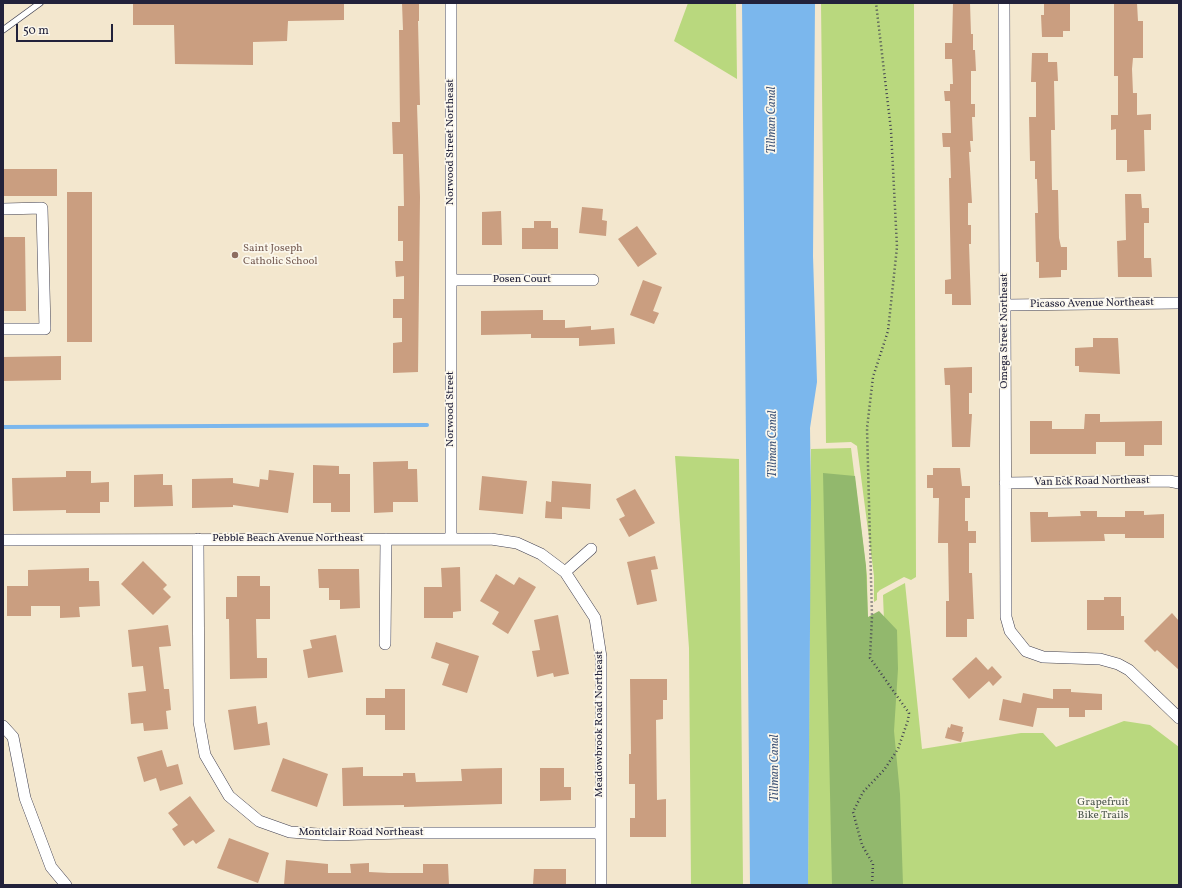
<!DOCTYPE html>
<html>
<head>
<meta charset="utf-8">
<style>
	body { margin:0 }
	#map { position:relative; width:1182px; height:888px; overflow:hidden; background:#f3e7ce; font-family:Vollkorn,serif }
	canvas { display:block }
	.frame { position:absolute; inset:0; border:4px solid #22223b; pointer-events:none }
	.scale { position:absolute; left:16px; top:24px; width:97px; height:18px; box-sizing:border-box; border:2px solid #22223b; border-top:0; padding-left:5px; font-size:12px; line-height:14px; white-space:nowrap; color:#22223b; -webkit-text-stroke:3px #fbf7ec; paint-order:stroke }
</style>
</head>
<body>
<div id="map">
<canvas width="1182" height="888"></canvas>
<div class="frame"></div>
<div class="scale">50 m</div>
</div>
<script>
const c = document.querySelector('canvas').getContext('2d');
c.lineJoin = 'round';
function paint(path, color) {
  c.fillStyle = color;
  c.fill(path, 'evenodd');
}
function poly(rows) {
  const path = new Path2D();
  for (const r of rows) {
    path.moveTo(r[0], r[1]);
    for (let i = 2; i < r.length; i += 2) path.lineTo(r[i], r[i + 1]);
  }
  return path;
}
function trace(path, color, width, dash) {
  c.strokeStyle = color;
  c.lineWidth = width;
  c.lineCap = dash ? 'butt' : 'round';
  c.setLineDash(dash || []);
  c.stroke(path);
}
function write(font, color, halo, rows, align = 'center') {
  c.font = font + ' Vollkorn,serif';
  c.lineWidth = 3.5;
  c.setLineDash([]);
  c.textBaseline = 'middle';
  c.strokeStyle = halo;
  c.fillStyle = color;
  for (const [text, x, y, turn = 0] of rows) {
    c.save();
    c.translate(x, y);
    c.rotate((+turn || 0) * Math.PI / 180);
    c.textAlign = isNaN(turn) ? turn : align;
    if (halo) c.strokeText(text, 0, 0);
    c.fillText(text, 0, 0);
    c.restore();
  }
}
const green = poly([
	[688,3,736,3,737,79,674,41],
	[821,3,914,3,916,577,911,580,904,577,880,590,877,593,877,600,874,602,874,576,857,446,851,442,826,443],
	[851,448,867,576,868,637,884,621,883,595,905,583,922,749,1021,733,1043,733,1056,747,1124,721,1150,725,1179,747,1179,885,808,885,811,449],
	[675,456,739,459,743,885,691,885,689,648]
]);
const forest = poly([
	[823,473,855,476,866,566,868,617,879,611,897,630,898,669,894,731,900,794,903,885,832,885]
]);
const water = poly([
	[742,3,815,3,813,256,817,382,810,428,811,499,808,885,750,885]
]);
const stream = poly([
	[3,427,427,425]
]);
const building = poly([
	[133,3,344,3,344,20,288,21,287,41,253,42,253,65,175,64,174,25,133,25],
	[402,3,419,3,419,21,418,21,420,105,417,105,420,197,418,372,393,373,393,343,402,342,402,318,393,318,393,299,404,299,404,276,396,277,395,261,403,261,403,241,398,241,398,206,404,206,403,154,393,154,392,122,400,122,399,30,403,30],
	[953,3,970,3,971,34,973,34,973,50,975,50,976,71,971,71,971,104,975,104,975,117,972,117,973,141,970,141,971,152,969,152,972,203,968,203,968,225,971,225,971,244,969,244,971,305,952,305,952,294,945,294,945,280,951,279,949,178,951,178,950,147,943,147,942,133,951,133,950,101,945,101,944,91,950,91,950,84,953,84,952,59,945,59,945,43,952,43],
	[1044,3,1070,4,1070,31,1063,31,1063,37,1042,37,1041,15,1044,15],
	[1114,3,1137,3,1138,21,1143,21,1143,58,1133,58,1132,69,1133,93,1137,93,1137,115,1151,114,1151,130,1144,130,1145,171,1127,172,1127,160,1116,160,1116,129,1111,130,1111,115,1118,115,1118,76,1114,76],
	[1032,53,1048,53,1048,62,1057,62,1058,81,1054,81,1055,130,1051,130,1052,190,1058,190,1059,238,1061,247,1067,247,1067,270,1061,270,1061,277,1039,278,1039,262,1036,262,1035,213,1038,213,1037,179,1035,179,1035,161,1030,161,1029,117,1036,117,1036,82,1031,82],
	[3,169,57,169,57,196,3,196],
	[67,192,92,192,92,342,67,342],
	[1125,194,1141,194,1142,208,1149,208,1149,223,1144,223,1144,258,1151,258,1152,277,1118,277,1117,241,1126,240],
	[582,207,603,209,602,220,607,221,606,236,579,233],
	[501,211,502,245,482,245,482,212],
	[534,221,551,221,551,228,558,228,558,249,522,249,522,228,534,228],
	[637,226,657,254,638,267,618,239],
	[3,237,25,237,26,311,3,311],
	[643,280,662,287,653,311,659,313,654,324,630,315],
	[543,310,543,320,565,320,565,328,591,326,591,330,614,328,615,344,579,346,579,338,531,338,531,334,481,335,481,311],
	[1093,338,1118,338,1120,374,1079,372,1079,366,1075,366,1075,348,1093,347],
	[61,356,61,380,3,381,3,357],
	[972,367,972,393,969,393,969,414,972,414,970,447,952,447,950,385,945,385,944,368],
	[1085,414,1100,414,1100,422,1162,421,1162,445,1144,445,1144,456,1125,456,1125,442,1096,442,1096,454,1030,454,1030,421,1052,421,1052,429,1084,429],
	[408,461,408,469,417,469,418,502,393,502,393,512,374,513,373,462],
	[313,465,339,466,339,474,350,474,350,512,331,512,331,503,313,503],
	[933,468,960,468,962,486,970,486,970,498,965,498,965,521,968,521,968,531,976,531,976,543,969,543,969,573,972,573,974,619,967,619,967,637,946,637,946,601,949,601,948,543,938,543,939,498,933,498,933,488,927,488,927,475,933,475],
	[269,470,294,473,288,513,233,505,233,507,192,508,192,479,233,478,233,483,259,487,260,479,268,480],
	[66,471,91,471,91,483,109,482,109,502,100,502,100,513,66,513,66,510,13,511,12,478,66,477],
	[163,474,163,485,172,485,173,506,134,507,134,475],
	[482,476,527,481,523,514,479,510],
	[552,481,591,484,590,509,562,507,562,519,545,518,546,501,551,502],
	[635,489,655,523,629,537,619,519,625,516,616,499],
	[1080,511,1097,511,1097,517,1125,517,1125,511,1144,511,1144,515,1164,514,1164,538,1125,538,1125,534,1104,534,1105,541,1031,542,1030,512,1048,512,1048,517,1081,516],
	[655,556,658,569,651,570,657,601,637,605,627,562],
	[143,561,167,585,163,589,171,597,153,615,121,584],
	[460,567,461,611,453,612,453,618,424,618,424,587,442,587,441,568],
	[89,568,89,581,99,581,100,606,79,607,80,617,60,618,60,606,31,606,31,616,7,616,7,586,28,586,28,570],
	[318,569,359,569,360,608,340,609,340,600,329,600,329,588,319,588],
	[496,574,514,585,519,577,536,587,508,634,492,624,499,612,480,601],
	[237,576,260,576,260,586,270,586,270,619,256,619,257,658,267,658,267,678,230,679,229,619,226,619,226,597,237,597],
	[1104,597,1121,597,1121,616,1124,616,1124,630,1087,630,1087,600,1104,600],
	[1172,613,1179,621,1179,670,1157,650,1155,652,1144,641],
	[558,615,569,674,554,677,553,673,537,677,532,651,540,650,534,620],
	[168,625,171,646,159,647,164,689,169,689,171,710,166,711,168,729,144,731,143,723,131,724,128,693,146,691,143,666,132,667,128,630],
	[336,635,343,672,308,678,303,650,312,648,310,640],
	[436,642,479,656,467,693,442,685,449,664,431,658],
	[976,657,988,670,992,666,1002,677,993,686,989,681,969,699,952,679],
	[630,679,667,679,667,700,663,700,663,719,656,720,657,800,666,799,666,837,630,837,630,818,635,818,635,784,629,784,629,754,631,754],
	[385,689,405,689,405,730,385,730,385,715,366,715,366,698,385,698],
	[1053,689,1071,689,1071,692,1102,694,1102,710,1085,710,1085,717,1069,717,1069,708,1037,708,1033,727,999,720,1003,699,1021,703,1023,693,1053,699],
	[256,706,258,724,267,722,270,745,234,750,228,710],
	[951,724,963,727,962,732,964,732,961,742,945,738,948,727,950,728],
	[162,750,167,767,178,764,183,784,160,791,156,778,144,782,137,757],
	[283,758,328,774,317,807,271,791],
	[363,767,363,776,403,776,403,773,415,773,416,782,462,781,461,769,502,768,502,804,404,807,404,805,343,806,342,768],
	[540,768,564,768,564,787,571,787,571,800,540,801],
	[190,796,215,831,196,844,193,840,184,846,172,829,178,825,168,813],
	[229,838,269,853,258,883,217,868],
	[286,860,328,864,328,873,351,873,350,864,369,863,369,872,389,873,423,873,423,864,448,864,449,885,284,885],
	[534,869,566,869,566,885,533,885]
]);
const path = poly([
	[872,885,873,864,862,845,853,812,863,792,884,770,898,749,908,720,909,713,870,658,872,616,867,428,873,377,888,331,897,247,891,130,876,3]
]);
const lane = poly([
	[3,30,40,3]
]);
const street = poly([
	[1004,3,1006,617,1010,631,1026,651,1043,657,1100,659,1118,664,1129,670,1179,718],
	[3,209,42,208,45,329,3,329],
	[451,280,593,280],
	[1005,305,1179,303],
	[1005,483,1169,481,1179,483],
	[198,539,199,722,205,755,229,796,259,821,290,832,331,835,402,833,600,833],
	[451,539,451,3],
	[3,540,491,539,517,543,541,554,565,572,595,618,601,657,601,885],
	[565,572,591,549],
	[385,644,386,539],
	[3,726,13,737,25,798,51,867,66,885]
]);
const markers = [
	[235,255,4,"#8d6e63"]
];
const streetNames = [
	["Norwood Street Northeast",451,142,-90],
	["Posen Court",522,280],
	["Picasso Avenue Northeast",1092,304,-1],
	["Omega Street Northeast",1005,331,-90],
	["Norwood Street",451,409,-90],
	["Van Eck Road Northeast",1092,482,-1],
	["Pebble Beach Avenue Northeast",288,539],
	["Meadowbrook Road Northeast",600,724,-90],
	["Montclair Road Northeast",361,833]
];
const educationNames = [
	["Saint Joseph",243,249],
	["Catholic School",243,262]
];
const parkNames = [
	["Grapefruit",1103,803],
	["Bike Trails",1103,816]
];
const waterNames = [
	["Tillman Canal",773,120,-90],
	["Tillman Canal",774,444,-90],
	["Tillman Canal",776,768,-90]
];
paint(green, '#b9d87e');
paint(forest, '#92b86d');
paint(water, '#7bb7ed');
trace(stream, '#7bb7ed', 4);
paint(building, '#ca9e80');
trace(lane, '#414051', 7);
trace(street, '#414051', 12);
trace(path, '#414051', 2.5, [1, 3]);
trace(lane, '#fff', 5.5);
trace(street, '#fff', 11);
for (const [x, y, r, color] of markers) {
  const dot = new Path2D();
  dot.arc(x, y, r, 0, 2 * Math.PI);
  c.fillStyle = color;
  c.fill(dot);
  trace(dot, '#fbf7ec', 1.5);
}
write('11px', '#22223b', '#fbf7ec', streetNames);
write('11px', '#785e54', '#fbf7ec', educationNames, 'left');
write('11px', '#4f594f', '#fbf7ec', parkNames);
write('italic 12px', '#415679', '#fbf7ec', waterNames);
</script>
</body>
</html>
